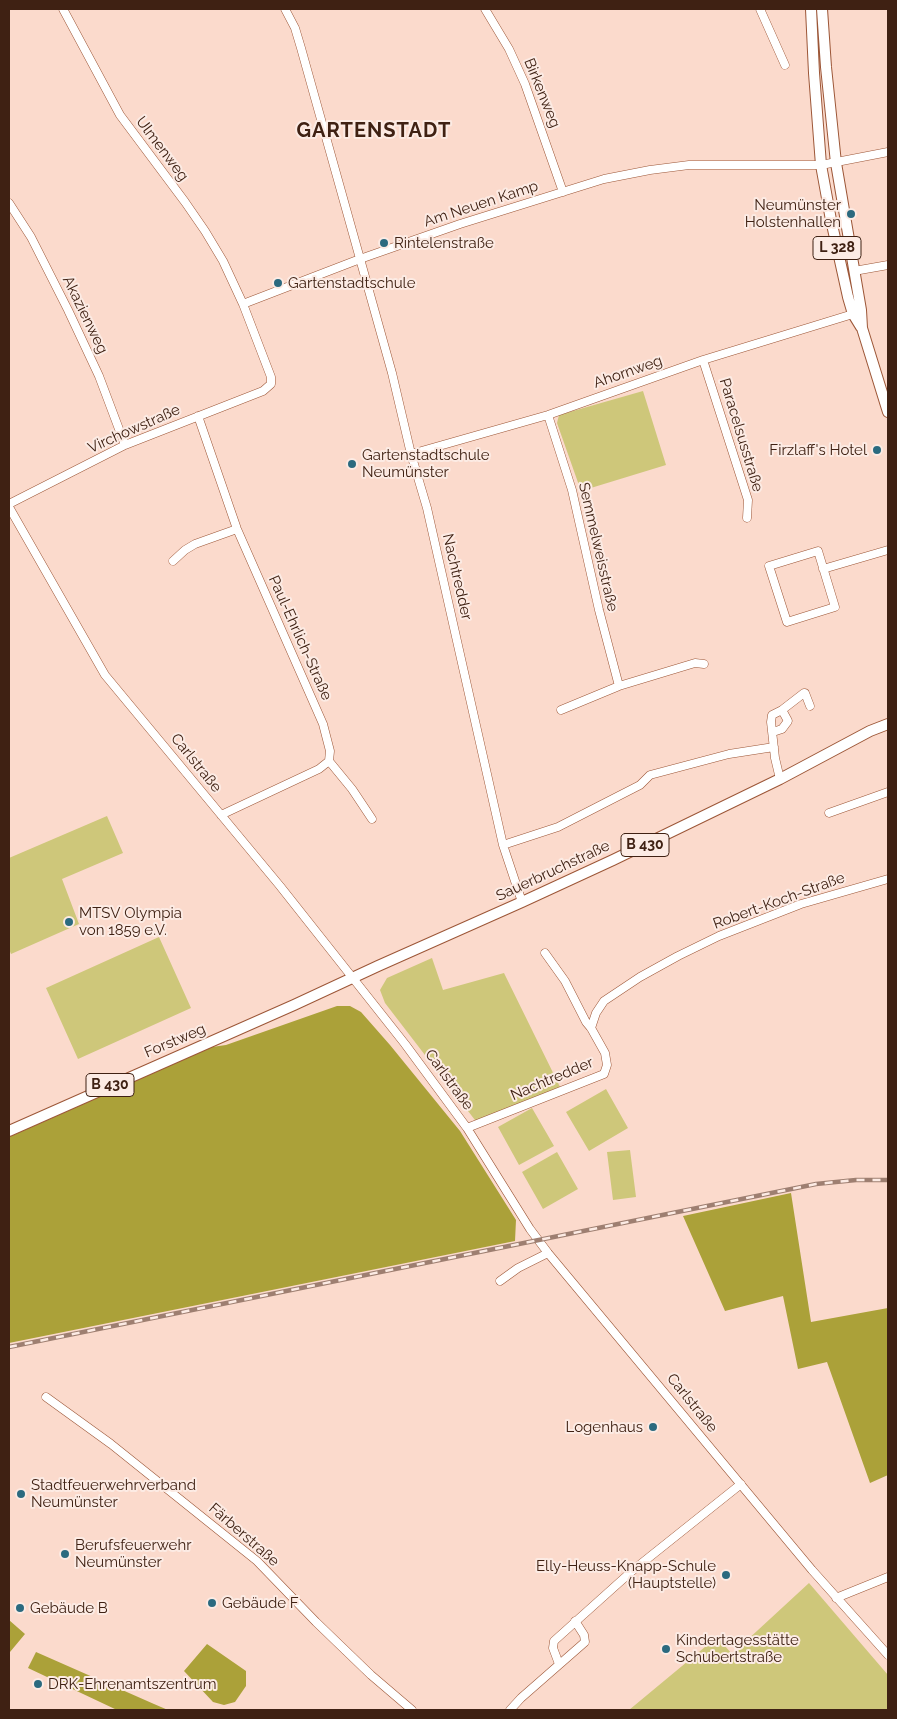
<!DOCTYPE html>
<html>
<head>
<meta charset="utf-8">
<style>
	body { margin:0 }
	#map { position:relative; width:897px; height:1719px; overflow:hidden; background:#fbdacc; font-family:Raleway,sans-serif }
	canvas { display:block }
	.frame { position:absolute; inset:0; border:10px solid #3f2113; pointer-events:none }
</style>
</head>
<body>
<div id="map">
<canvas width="897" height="1719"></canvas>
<div class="frame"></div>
</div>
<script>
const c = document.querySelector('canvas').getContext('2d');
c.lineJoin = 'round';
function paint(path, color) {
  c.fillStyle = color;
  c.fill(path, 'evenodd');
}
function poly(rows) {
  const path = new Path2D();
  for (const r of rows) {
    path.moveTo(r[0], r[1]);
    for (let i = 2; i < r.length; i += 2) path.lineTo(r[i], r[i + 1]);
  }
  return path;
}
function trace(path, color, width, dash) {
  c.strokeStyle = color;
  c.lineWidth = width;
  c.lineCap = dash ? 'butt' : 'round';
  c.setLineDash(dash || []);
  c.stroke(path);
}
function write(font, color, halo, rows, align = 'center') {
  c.font = font + ' Raleway,sans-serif';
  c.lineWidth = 4;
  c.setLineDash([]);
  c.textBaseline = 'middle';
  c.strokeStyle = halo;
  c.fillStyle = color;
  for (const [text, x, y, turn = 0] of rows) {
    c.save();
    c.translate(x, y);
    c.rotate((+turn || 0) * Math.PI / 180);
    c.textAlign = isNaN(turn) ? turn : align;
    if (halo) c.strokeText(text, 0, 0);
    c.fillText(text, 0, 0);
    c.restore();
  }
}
const green = poly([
	[643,391,666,465,581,491,557,423,559,415],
	[107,816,123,853,62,879,79,924,11,954,9,949,9,858],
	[159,937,191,1008,78,1059,46,988],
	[432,958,443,990,504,973,562,1091,478,1124,385,1003,380,990,387,978],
	[606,1089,628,1128,589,1151,566,1112],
	[532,1108,554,1146,519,1165,498,1127],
	[630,1150,636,1197,613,1200,607,1152],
	[557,1152,578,1189,543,1209,522,1172],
	[809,1583,888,1675,888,1710,629,1710,717,1637,732,1654]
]);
const forest = poly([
	[337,1006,350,1006,361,1012,390,1045,460,1131,516,1220,515,1241,9,1343,9,1137,212,1047,226,1045],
	[791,1193,811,1322,888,1308,888,1475,870,1483,827,1362,798,1369,783,1296,725,1311,683,1216],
	[9,1620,25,1634,10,1652,9,1651],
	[207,1644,246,1671,246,1686,235,1702,224,1705,213,1702,184,1671],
	[36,1652,154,1704,168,1710,117,1710,28,1668]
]);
const minor = poly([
	[285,9,295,28,301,48,392,373,411,454,427,508,503,845,522,902],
	[485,9,509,49,525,84,563,192],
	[760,9,785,65],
	[9,203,31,237,68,310,99,376,125,445],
	[854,271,888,265],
	[243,304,360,259,460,224,604,179,650,170,689,165,821,165,888,152],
	[703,360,748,500,747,518],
	[548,415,572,490,599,610,619,686],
	[198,416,237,529,323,724,330,751,329,761,319,769,221,815],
	[411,454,548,415,703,360,853,314],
	[9,504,125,445,263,391,271,384,271,377,243,304,223,261,205,231,185,202,120,115,63,9],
	[9,507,105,675,280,886,405,1044,467,1128,530,1229,548,1253,812,1570,888,1655],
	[818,551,835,607,787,622,769,566,818,551],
	[173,561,185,550,195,544,237,529],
	[823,569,888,550],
	[561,710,619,686,695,663,704,664],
	[773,732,782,729,788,721,782,710],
	[329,761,352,789,372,819],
	[780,779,775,758,771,722,772,715,782,710,804,693,805,693,810,706],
	[829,813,888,792],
	[503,845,558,827,640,785,650,775,729,754,774,747],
	[591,1028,596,1013,604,1001,640,977,678,956,719,936,801,904,888,879],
	[467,1128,604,1074,607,1065,605,1053,591,1028,586,1022,565,981,545,953],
	[500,1281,518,1268,548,1253],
	[46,1397,111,1444,257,1561,316,1622,371,1675,412,1710],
	[836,1598,888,1577],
	[559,1664,553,1648,554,1641,632,1571,741,1484],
	[510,1710,521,1698,585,1642,584,1635,575,1621]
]);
const major = poly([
	[811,9,814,73,821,165,831,220,848,297,853,314,861,327],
	[822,9,826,67,836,163,861,310,862,328,888,412],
	[9,1131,294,1005,378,966,522,902,613,860,780,779,870,731,888,724]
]);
const rail = poly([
	[9,1347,816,1184,856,1180,888,1180]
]);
const markers = [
	[851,214,5,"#2b6a7f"],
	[384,243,5,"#2b6a7f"],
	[278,283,5,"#2b6a7f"],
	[877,450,5,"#2b6a7f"],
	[352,464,5,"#2b6a7f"],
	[69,922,5,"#2b6a7f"],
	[653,1427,5,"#2b6a7f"],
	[21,1494,5,"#2b6a7f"],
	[65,1554,5,"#2b6a7f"],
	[726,1575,5,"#2b6a7f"],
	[212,1603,5,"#2b6a7f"],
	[20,1608,5,"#2b6a7f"],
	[666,1649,5,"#2b6a7f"],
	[38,1684,5,"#2b6a7f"]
];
const shields = [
	[837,248,48],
	[645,845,48],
	[110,1085,48]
];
const shieldNames = [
	["L 328",837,248],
	["B 430",645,845],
	["B 430",110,1085]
];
const streetNames = [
	["Birkenweg",542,93,68],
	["Ulmenweg",162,149,53],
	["Am Neuen Kamp",481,204,-18],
	["Akazienweg",85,315,64],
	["Ahornweg",628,372,-19],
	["Virchowstraße",134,429,-24],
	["Paracelsusstraße",741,435,73],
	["Semmelweisstraße",598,547,77],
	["Nachtredder",457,577,77],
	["Paul-Ehrlich-Straße",300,638,66],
	["Carlstraße",196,763,51],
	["Sauerbruchstraße",553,871,-25],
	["Robert-Koch-Straße",779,901,-20],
	["Forstweg",175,1041,-23],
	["Nachtredder",552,1079,-23],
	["Carlstraße",449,1080,54],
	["Carlstraße",692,1403,51],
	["Färberstraße",244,1535,41]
];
const poiNames = [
	["Neumünster",841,205,"right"],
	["Holstenhallen",841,222,"right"],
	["Rintelenstraße",394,243],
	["Gartenstadtschule",288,283],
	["Firzlaff's Hotel",867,450,"right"],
	["Gartenstadtschule",362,455],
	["Neumünster",362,472],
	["MTSV Olympia",79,913],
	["von 1859 e.V.",79,930],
	["Logenhaus",643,1427,"right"],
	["Stadtfeuerwehrverband",31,1485],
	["Neumünster",31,1502],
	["Berufsfeuerwehr",75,1545],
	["Neumünster",75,1562],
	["Elly-Heuss-Knapp-Schule",716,1566,"right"],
	["(Hauptstelle)",716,1583,"right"],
	["Gebäude F",222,1603],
	["Gebäude B",30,1608],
	["Kindertagesstätte",676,1640],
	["Schubertstraße",676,1657],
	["DRK-Ehrenamtszentrum",48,1684]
];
const districtNames = [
	["GARTENSTADT",374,131]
];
paint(green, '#cec77a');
paint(forest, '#aba139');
trace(minor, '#9c5637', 9);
trace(major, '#9c5637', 12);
trace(minor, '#fff', 8);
trace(major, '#fff', 10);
trace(rail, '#9e7f71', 4.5);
trace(rail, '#fcebe4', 2.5, [8]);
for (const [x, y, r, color] of markers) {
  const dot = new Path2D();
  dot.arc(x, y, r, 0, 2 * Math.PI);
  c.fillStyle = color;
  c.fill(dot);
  trace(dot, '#fcebe4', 2);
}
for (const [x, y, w] of shields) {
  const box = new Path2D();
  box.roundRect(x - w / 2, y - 11.5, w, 23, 4);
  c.fillStyle = '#fcebe4';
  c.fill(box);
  trace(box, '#3f2113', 1);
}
write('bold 14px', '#3f2113', null, shieldNames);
write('15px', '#3f2113', '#fcebe4', streetNames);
write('15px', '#3f2113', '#fcebe4', poiNames, 'left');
c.letterSpacing = '1px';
write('bold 20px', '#3f2113', '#fcebe4', districtNames);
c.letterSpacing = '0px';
</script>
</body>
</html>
